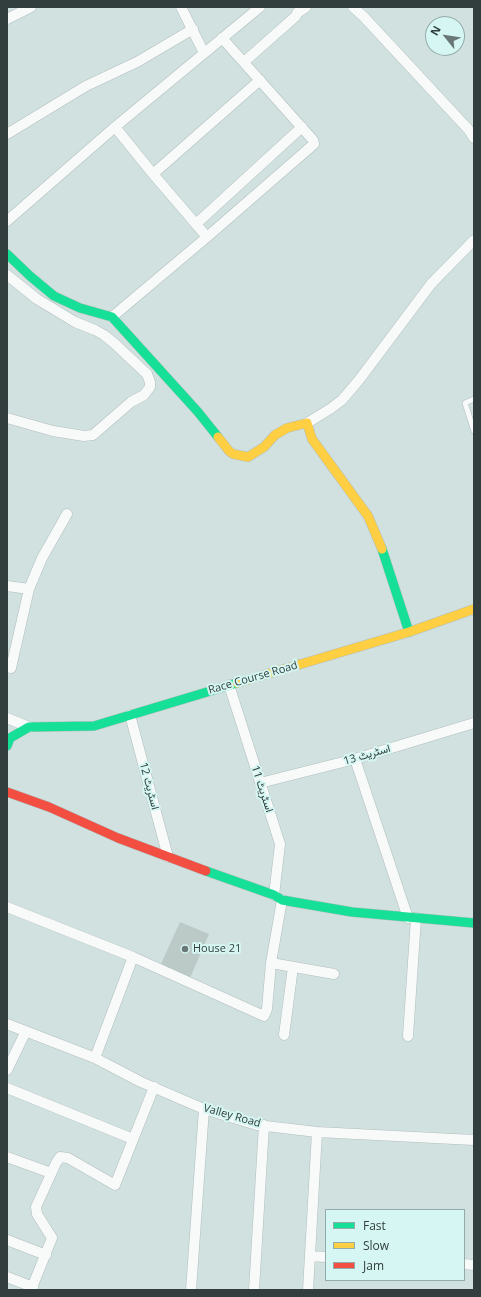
<!DOCTYPE html>
<html>
<head>
<meta charset="utf-8">
<style>
	body { margin:0 }
	#map { position:relative; width:481px; height:1297px; overflow:hidden; background:#d0e1df; font-family:"Open Sans",sans-serif }
	canvas { display:block }
	.frame { position:absolute; inset:0; border:8px solid #313e3d; pointer-events:none }
	.legend { position:absolute; left:325px; top:1209px; width:140px; height:72px; box-sizing:border-box; background:#d5f6f2; border:1px solid #93acaa; margin:0; padding:5px 7px; list-style:none; font-size:12px; color:#313e3d }
	.legend li { display:flex; align-items:center; gap:8px; height:20px }
	.legend b { width:20px; border:1px solid #93acaa }
	.north { position:absolute; left:425px; top:16px; width:40px; height:40px; box-sizing:border-box; background:#d5f6f2; border:1px solid #93acaa; border-radius:50%; rotate:300deg; font-size:11px; font-weight:700; line-height:16px; text-align:center; color:#313e3d }
	.north::after { content:''; display:block; margin:auto; width:14px; height:18px; background:#697776; clip-path:polygon(50% 0,100% 100%,50% 72%,0 100%) }
</style>
</head>
<body>
<div id="map">
<canvas width="481" height="1297"></canvas>
<div class="frame"></div>
<ul class="legend">
<li><b style="height:5px;background:#16e098"></b>Fast</li>
<li><b style="height:5px;background:#ffcf43"></b>Slow</li>
<li><b style="height:5px;background:#f24e42"></b>Jam</li>
</ul>
<div class="north">N</div>
</div>
<script>
const c = document.querySelector('canvas').getContext('2d');
c.lineJoin = 'round';
function paint(path, color) {
  c.fillStyle = color;
  c.fill(path, 'evenodd');
}
function poly(rows) {
  const path = new Path2D();
  for (const r of rows) {
    path.moveTo(r[0], r[1]);
    for (let i = 2; i < r.length; i += 2) path.lineTo(r[i], r[i + 1]);
  }
  return path;
}
function trace(path, color, width, dash) {
  c.strokeStyle = color;
  c.lineWidth = width;
  c.lineCap = dash ? 'butt' : 'round';
  c.setLineDash(dash || []);
  c.stroke(path);
}
function write(font, color, halo, rows, align = 'center') {
  c.font = font + ' "Open Sans",Vazirmatn,sans-serif';
  c.lineWidth = 4;
  c.setLineDash([]);
  c.textBaseline = 'middle';
  c.strokeStyle = halo;
  c.fillStyle = color;
  for (const [text, x, y, turn = 0] of rows) {
    c.save();
    c.translate(x, y);
    c.rotate((+turn || 0) * Math.PI / 180);
    c.textAlign = isNaN(turn) ? turn : align;
    if (halo) c.strokeText(text, 0, 0);
    c.fillText(text, 0, 0);
    c.restore();
  }
}
const building = poly([
	[180,922,209,934,190,978,161,964]
]);
const lane = poly([
	[474,399,465,403,474,431]
]);
const street = poly([
	[181,7,204,53],
	[353,7,364,17,468,129,474,138],
	[7,19,31,7],
	[244,62,296,16,297,13,306,7],
	[115,127,153,174,207,237],
	[7,134,86,86,137,62,193,29],
	[153,174,260,80],
	[7,221,115,127,260,7],
	[196,224,302,127],
	[7,275,37,299,75,322,95,330,104,335,114,343,147,374,150,382,150,387,144,395,131,402,93,435,84,436,53,431,7,418],
	[112,317,207,237,314,144,313,140,222,38],
	[307,423,330,409,342,400,359,380,431,284,474,240],
	[7,586,29,589],
	[11,668,29,589,42,558,67,514],
	[229,685,280,844,274,895],
	[130,715,168,857],
	[7,718,29,727],
	[355,759,408,918],
	[260,783,355,759,474,723],
	[7,907,133,957,264,1016,267,1009,271,963,282,900],
	[271,963,334,974],
	[7,1024,95,1058,141,1082,204,1109,257,1125,317,1132,474,1140],
	[284,1035,293,967],
	[408,1036,416,918],
	[95,1058,133,957],
	[7,1070,26,1031],
	[7,1088,133,1139],
	[7,1157,51,1173],
	[7,1240,46,1255],
	[310,1256,326,1257],
	[464,1264,474,1265],
	[7,1277,33,1287],
	[31,1290,52,1238,37,1214,36,1207,56,1163,60,1157,68,1158,115,1185,154,1087],
	[191,1290,204,1109],
	[254,1290,264,1125],
	[308,1290,317,1132]
]);
const fast = poly([
	[7,254,30,276,54,296,80,308,112,317,198,412,218,437],
	[382,549,409,632],
	[7,746,10,738,29,727,94,726,237,683],
	[206,871,274,895,282,900,352,912,474,923]
]);
const slow = poly([
	[218,437,229,451,233,454,248,457,264,447,275,435,287,428,307,423,312,439,368,516,382,549],
	[237,683,409,632,474,609]
]);
const jam = poly([
	[7,792,49,807,118,838,206,871]
]);
const markers = [
	[185,949,4,"#697776"]
];
const streetNames = [
	["Race Course Road",253,678,-16],
	["اسٹریٹ 13",367,755,-16],
	["اسٹریٹ 12",149,786,75],
	["اسٹریٹ 11",262,789,72],
	["Valley Road",232,1116,16]
];
const poiNames = [
	["House 21",193,949]
];
paint(building, '#bbc9c7');
trace(lane, '#b1bebd', 6);
trace(street, '#b1bebd', 11);
trace(fast, '#b1bebd', 10);
trace(slow, '#b1bebd', 10);
trace(jam, '#b1bebd', 10);
trace(lane, '#f8fafa', 5);
trace(street, '#f8fafa', 10);
trace(fast, '#16e098', 9);
trace(slow, '#ffcf43', 9);
trace(jam, '#f24e42', 9);
for (const [x, y, r, color] of markers) {
  const dot = new Path2D();
  dot.arc(x, y, r, 0, 2 * Math.PI);
  c.fillStyle = color;
  c.fill(dot);
  trace(dot, '#d5f6f2', 1.5);
}
write('11px', '#313e3d', '#d5f6f2', streetNames);
write('11px', '#313e3d', '#d5f6f2', poiNames, 'left');
</script>
</body>
</html>
